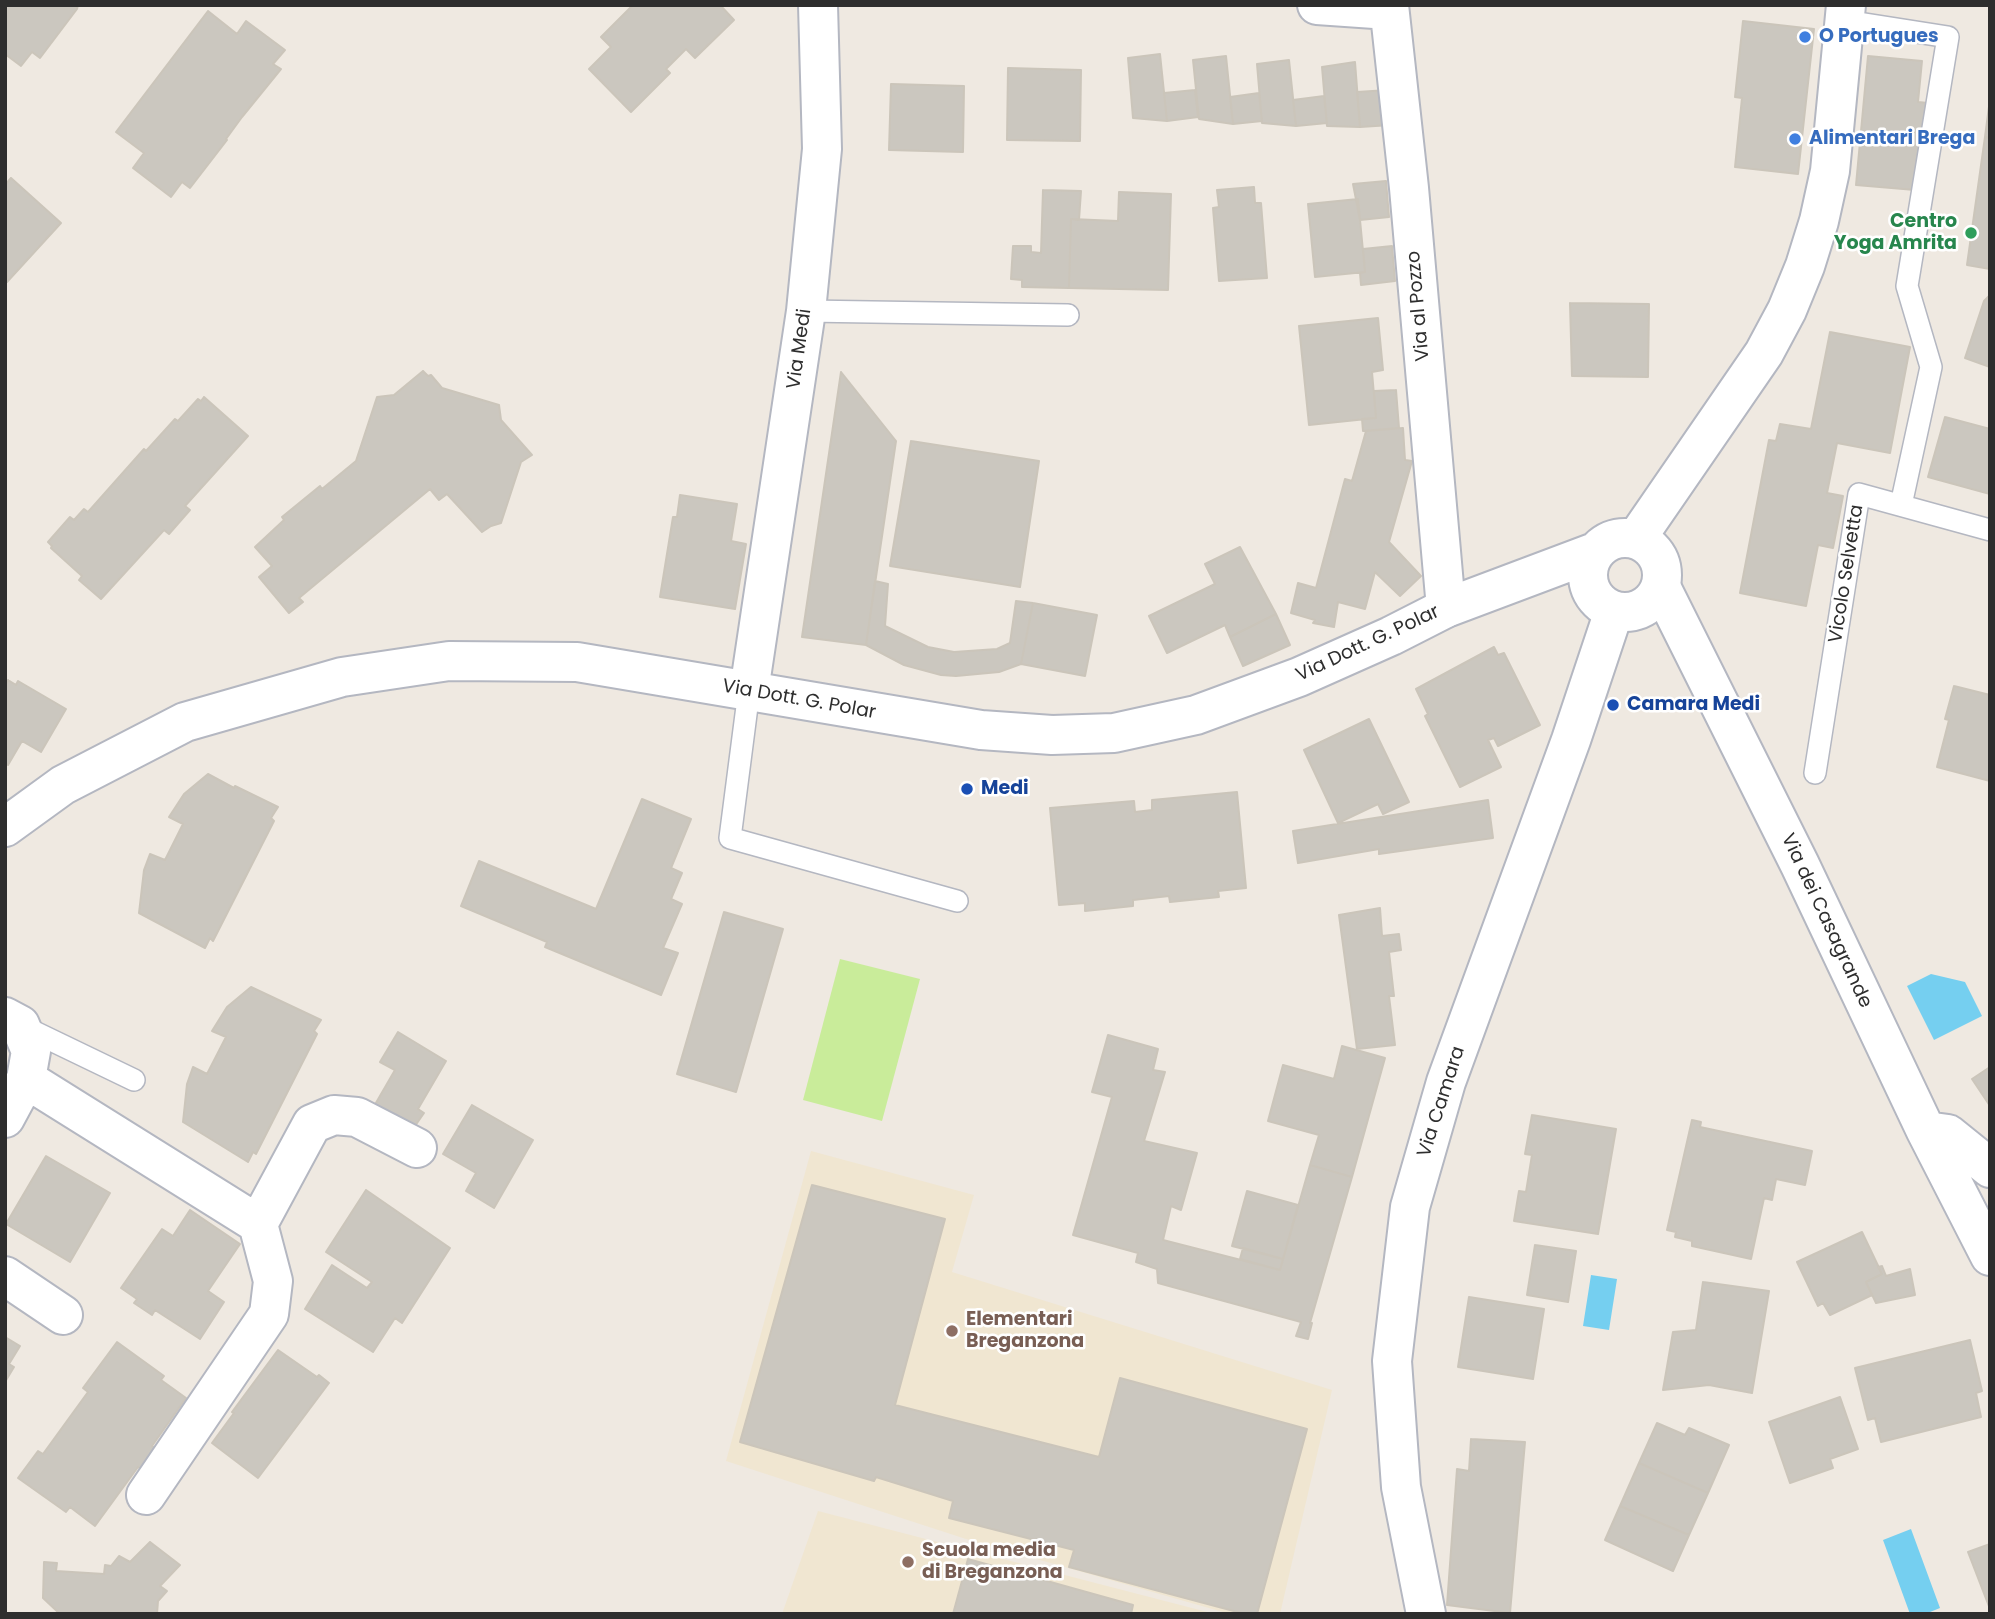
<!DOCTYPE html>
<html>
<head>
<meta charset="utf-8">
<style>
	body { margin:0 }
	#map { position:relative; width:1995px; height:1619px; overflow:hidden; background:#efe9e1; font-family:Poppins,sans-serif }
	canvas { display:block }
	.frame { position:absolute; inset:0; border:7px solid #2e2e2e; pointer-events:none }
</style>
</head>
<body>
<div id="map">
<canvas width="1995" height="1619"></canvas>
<div class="frame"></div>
</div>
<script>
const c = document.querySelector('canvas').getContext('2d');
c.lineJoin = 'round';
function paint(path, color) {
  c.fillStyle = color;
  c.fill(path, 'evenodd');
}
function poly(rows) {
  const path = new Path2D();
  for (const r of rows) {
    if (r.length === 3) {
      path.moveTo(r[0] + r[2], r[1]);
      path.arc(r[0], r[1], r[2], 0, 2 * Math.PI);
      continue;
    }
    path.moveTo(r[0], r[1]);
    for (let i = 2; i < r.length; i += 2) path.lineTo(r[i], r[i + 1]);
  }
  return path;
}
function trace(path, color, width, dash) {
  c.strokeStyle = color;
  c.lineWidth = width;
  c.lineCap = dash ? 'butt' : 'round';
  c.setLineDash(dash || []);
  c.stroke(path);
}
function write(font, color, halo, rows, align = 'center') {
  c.font = font + ' Poppins,sans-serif';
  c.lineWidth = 5;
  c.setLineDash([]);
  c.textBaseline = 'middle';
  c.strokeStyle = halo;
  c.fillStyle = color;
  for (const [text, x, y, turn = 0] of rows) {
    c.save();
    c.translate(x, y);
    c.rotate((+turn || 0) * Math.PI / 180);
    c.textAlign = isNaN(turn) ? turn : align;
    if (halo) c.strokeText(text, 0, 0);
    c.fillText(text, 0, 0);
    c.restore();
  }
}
const education = poly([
	[811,1151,974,1195,952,1272,1332,1390,1280,1614,1230,1614,966,1539,726,1461],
	[818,1511,1215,1614,782,1614]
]);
const pitch = poly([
	[840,959,920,979,882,1121,803,1100]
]);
const water = poly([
	[1931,974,1965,982,1982,1016,1934,1040,1907,986],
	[1591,1275,1617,1279,1609,1330,1583,1326],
	[1911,1529,1940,1608,1925,1614,1910,1614,1883,1540]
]);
const building = poly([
	[5,5,78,5,77,9,40,58,32,52,21,66,5,54,5,5],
	[633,5,720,5,734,20,695,58,686,49,666,69,670,73,631,112,589,69,611,47,601,37,633,5],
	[208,11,237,34,246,21,285,50,273,64,281,69,242,117,226,139,227,140,190,188,182,182,171,197,133,168,144,153,116,132,208,11],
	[1743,21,1814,29,1798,174,1735,167,1742,98,1735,97,1743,21],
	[1160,54,1167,121,1133,118,1128,58,1160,54],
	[1226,56,1233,124,1199,119,1193,60,1226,56],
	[1868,56,1922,61,1918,102,1928,103,1925,131,1921,130,1915,190,1856,185,1868,56],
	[1289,60,1296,126,1262,123,1257,64,1289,60],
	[1355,62,1360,127,1327,126,1322,67,1355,62],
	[1008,68,1081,70,1080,141,1007,140,1008,68],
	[891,84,964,86,963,152,889,150,891,84],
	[1195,90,1198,117,1167,121,1164,93,1195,90],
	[1388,90,1391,125,1360,127,1357,92,1388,90],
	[1259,93,1262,121,1233,124,1230,97,1259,93],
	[1324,96,1327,123,1296,126,1293,100,1324,96],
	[1990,99,1990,138,1985,137,1990,99],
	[1985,137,1990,138,1990,269,1967,265,1985,137],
	[11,178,61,223,7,282,5,185,11,178],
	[1386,181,1389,217,1360,220,1353,184,1386,181],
	[1254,187,1255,203,1261,203,1267,278,1219,281,1213,208,1219,207,1217,190,1254,187],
	[1043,190,1081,191,1079,220,1071,219,1069,288,1022,287,1022,280,1011,279,1013,246,1031,246,1031,252,1041,253,1043,190],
	[1119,192,1171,194,1168,290,1069,288,1071,219,1118,221,1119,192],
	[1358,199,1365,272,1315,277,1308,204,1358,199],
	[1392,246,1395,281,1361,285,1360,273,1365,272,1363,249,1392,246],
	[1990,295,1990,367,1965,358,1984,301,1990,295],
	[1570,303,1649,304,1648,377,1572,376,1570,303],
	[1378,318,1383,370,1372,372,1376,418,1309,425,1299,326,1378,318],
	[1830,332,1910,347,1890,453,1837,443,1827,493,1843,496,1833,548,1818,545,1806,606,1740,593,1769,440,1776,441,1780,424,1811,429,1830,332],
	[423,371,428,376,431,375,442,388,499,405,501,420,532,455,521,462,501,523,491,526,482,532,447,494,439,500,430,489,299,598,303,602,289,613,259,577,272,566,255,547,284,520,282,517,320,486,322,489,356,461,377,397,394,395,423,371],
	[841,372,896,441,866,645,802,637,841,372],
	[1396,390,1399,428,1363,431,1362,419,1376,418,1374,391,1396,390],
	[204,397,248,436,185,506,190,510,169,534,164,530,101,599,79,580,82,576,51,548,52,546,48,542,70,517,74,520,84,509,88,512,144,449,146,451,175,419,178,421,198,399,201,401,204,397],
	[1945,417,1990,429,1990,494,1928,477,1945,417],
	[1403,428,1405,460,1412,461,1389,542,1421,576,1400,596,1375,572,1365,609,1338,602,1334,627,1313,623,1315,620,1291,613,1298,583,1316,588,1345,479,1352,481,1366,431,1403,428],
	[911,441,1039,461,1020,587,890,566,911,441],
	[680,495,737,504,731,541,746,544,735,609,660,597,673,517,677,517,680,495],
	[1240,547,1276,614,1230,637,1225,625,1167,653,1149,616,1215,584,1205,564,1240,547],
	[875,581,888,584,885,626,928,647,954,652,997,649,1010,643,1016,601,1033,603,1021,664,999,672,956,676,941,675,904,665,866,645,875,581],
	[1033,603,1097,615,1085,676,1021,664,1033,603],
	[1276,614,1290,645,1243,666,1230,637,1276,614],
	[1494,647,1498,655,1504,653,1540,725,1498,746,1494,738,1488,740,1501,767,1460,787,1425,716,1428,714,1416,689,1494,647],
	[8,680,16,685,18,681,66,709,41,752,22,741,8,765,5,763,5,686,8,680],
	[1954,686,1990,695,1990,781,1937,767,1949,720,1945,719,1954,686],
	[1369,719,1409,802,1383,814,1378,804,1338,823,1304,750,1369,719],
	[208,774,234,788,235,786,278,807,271,818,274,821,213,941,210,938,205,948,139,913,144,870,150,854,165,860,183,824,169,817,184,794,208,774],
	[1237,792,1246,888,1218,891,1219,897,1170,902,1169,896,1133,900,1133,906,1085,911,1085,903,1059,905,1050,808,1134,801,1135,812,1152,810,1152,800,1237,792],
	[642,799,691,819,671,868,682,873,671,899,682,904,663,948,678,953,661,995,545,947,547,942,461,906,479,861,596,909,642,799],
	[1488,800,1493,838,1379,854,1379,849,1298,863,1293,831,1488,800],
	[1380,908,1382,936,1399,934,1401,950,1389,952,1394,996,1389,996,1395,1045,1357,1049,1339,915,1380,908],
	[724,912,783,929,736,1092,677,1074,724,912],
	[251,987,321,1020,314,1031,317,1034,256,1154,253,1152,248,1162,183,1122,187,1084,193,1067,207,1074,226,1037,212,1031,227,1007,251,987],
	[398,1032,446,1061,418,1109,424,1113,415,1126,373,1108,395,1070,380,1062,398,1032],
	[1108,1035,1158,1049,1153,1070,1165,1072,1144,1141,1197,1153,1181,1210,1171,1206,1163,1240,1280,1270,1310,1165,1352,1177,1310,1323,1312,1323,1308,1339,1296,1336,1301,1322,1158,1283,1157,1269,1136,1262,1138,1253,1073,1235,1112,1097,1092,1092,1108,1035],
	[1342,1046,1385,1058,1352,1177,1310,1165,1319,1135,1268,1121,1283,1065,1334,1079,1342,1046],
	[1990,1067,1990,1106,1972,1079,1990,1067],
	[472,1105,533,1140,494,1208,466,1191,476,1173,443,1154,472,1105],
	[1532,1115,1616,1129,1598,1234,1514,1221,1519,1191,1526,1192,1532,1155,1525,1154,1532,1115],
	[1692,1120,1701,1122,1700,1127,1812,1151,1805,1185,1776,1179,1772,1200,1764,1198,1751,1259,1692,1246,1692,1241,1675,1237,1676,1232,1667,1230,1692,1120],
	[46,1156,110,1193,70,1262,6,1224,46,1156],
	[812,1185,945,1219,895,1405,1099,1457,1120,1378,1307,1429,1257,1614,1245,1614,1069,1567,1074,1550,949,1518,953,1501,876,1477,874,1481,740,1442,812,1185],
	[366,1190,450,1248,402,1323,395,1318,373,1352,305,1309,332,1265,367,1288,372,1282,326,1252,366,1190],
	[1247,1191,1298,1205,1283,1259,1232,1246,1247,1191],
	[190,1210,240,1244,208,1291,224,1302,200,1339,155,1310,152,1315,134,1303,137,1299,121,1288,162,1229,173,1236,190,1210],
	[1862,1232,1882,1274,1866,1282,1872,1295,1830,1315,1823,1303,1818,1306,1797,1262,1862,1232],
	[1535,1245,1576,1251,1568,1302,1527,1295,1535,1245],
	[1243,1248,1283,1259,1280,1270,1240,1259,1243,1248],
	[1882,1266,1886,1276,1910,1269,1915,1295,1876,1303,1866,1282,1882,1274,1878,1267,1882,1266],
	[1703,1282,1769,1291,1752,1393,1709,1385,1663,1390,1673,1332,1696,1330,1703,1282],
	[1469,1297,1544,1309,1533,1379,1458,1367,1469,1297],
	[5,1337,20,1346,9,1364,14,1367,5,1382,5,1337],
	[1970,1340,1982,1391,1976,1393,1981,1417,1881,1442,1875,1418,1868,1420,1855,1368,1970,1340],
	[117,1342,164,1376,161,1380,186,1398,152,1446,159,1451,144,1471,138,1467,95,1526,70,1507,66,1512,18,1478,38,1451,43,1454,88,1392,83,1388,117,1342],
	[278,1350,317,1377,319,1375,329,1383,258,1478,212,1443,234,1413,232,1412,278,1350],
	[1840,1397,1858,1449,1830,1459,1833,1468,1790,1483,1769,1422,1840,1397],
	[1657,1423,1685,1435,1689,1428,1729,1445,1708,1493,1639,1463,1657,1423],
	[1471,1439,1525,1442,1510,1613,1447,1605,1457,1469,1469,1471,1471,1439],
	[1639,1463,1708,1493,1689,1535,1620,1506,1639,1463],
	[1620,1506,1689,1535,1673,1571,1605,1540,1620,1506],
	[150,1542,180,1565,160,1586,167,1591,158,1601,157,1614,60,1614,43,1598,44,1562,57,1563,56,1571,104,1574,105,1565,111,1566,119,1556,130,1562,150,1542],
	[1990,1544,1990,1609,1968,1552,1990,1544],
	[968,1559,1133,1605,1131,1614,953,1614,968,1559]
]);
const lane = poly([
	[1846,21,1948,37,1907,286,1931,367,1901,505],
	[806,311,1068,315],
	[749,691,730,838,957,901],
	[1815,773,1859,494,1990,530],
	[22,1026,134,1080]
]);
const street = poly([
	[1317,5,1389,10],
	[1389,5,1409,188,1446,608],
	[1661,587,1800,865,1926,1131,1990,1256],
	[749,691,806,311,822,149,818,5],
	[5,1017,20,1025,31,1051,26,1079,258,1224,273,1281,269,1314,146,1495],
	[5,1118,26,1079],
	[1926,1131,1948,1134,1990,1168],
	[258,1224,312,1124,334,1115,357,1117,417,1148],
	[5,1276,63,1315],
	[1426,1614,1401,1487,1392,1361,1410,1207,1446,1082,1571,740,1614,611]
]);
const secondary = poly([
	[1625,575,37],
	[1636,539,1764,353,1787,310,1805,266,1819,221,1830,171,1846,5],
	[5,827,63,785,185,722,342,677,449,661,577,662,981,730,1052,735,1114,733,1196,715,1299,677,1391,636,1446,608,1595,552]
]);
const markers = [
	[1805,37,7,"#3f7fe0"],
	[1795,139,7,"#3f7fe0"],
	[1971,233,7,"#2e9e5b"],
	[1613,705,7,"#1a4fb4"],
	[967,789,7,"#1a4fb4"],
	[952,1331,7,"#8d6e63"],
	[908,1562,7,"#8d6e63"]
];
const shopNames = [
	["O Portugues",1819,37],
	["Alimentari Brega",1809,139]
];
const leisureNames = [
	["Centro",1957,222],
	["Yoga Amrita",1957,244]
];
const streetNames = [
	["Via al Pozzo",1419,306,-95],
	["Via Medi",800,349,-82],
	["Vicolo Selvetta",1847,574,-81],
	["Via Dott. G. Polar",1368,644,-25],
	["Via Dott. G. Polar",799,700,10],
	["Via dei Casagrande",1826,921,65],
	["Via Camara",1442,1102,-72]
];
const transitNames = [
	["Camara Medi",1627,705],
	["Medi",981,789]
];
const educationNames = [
	["Elementari",966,1320],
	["Breganzona",966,1342],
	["Scuola media",922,1551],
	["di Breganzona",922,1573]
];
paint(education, '#f0e6d1');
paint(pitch, '#c9ec9a');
paint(water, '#75cff0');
paint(building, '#cbc7bf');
trace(building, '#cbc5ba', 2);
trace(lane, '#b4b7c1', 24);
trace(street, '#b4b7c1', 42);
trace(secondary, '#b4b7c1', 42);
trace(lane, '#fff', 21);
trace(street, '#fff', 38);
trace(secondary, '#fff', 38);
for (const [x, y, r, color] of markers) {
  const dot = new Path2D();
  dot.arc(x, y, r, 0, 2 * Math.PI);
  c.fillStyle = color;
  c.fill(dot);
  trace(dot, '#fff', 2.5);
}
write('bold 19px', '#366cbe', '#fff', shopNames, 'left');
write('bold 19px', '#27864d', '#fff', leisureNames, 'right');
write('19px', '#2e2e2e', '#fff', streetNames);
write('bold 19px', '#164399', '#fff', transitNames, 'left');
write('bold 19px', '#785e54', '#fff', educationNames, 'left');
</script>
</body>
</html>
